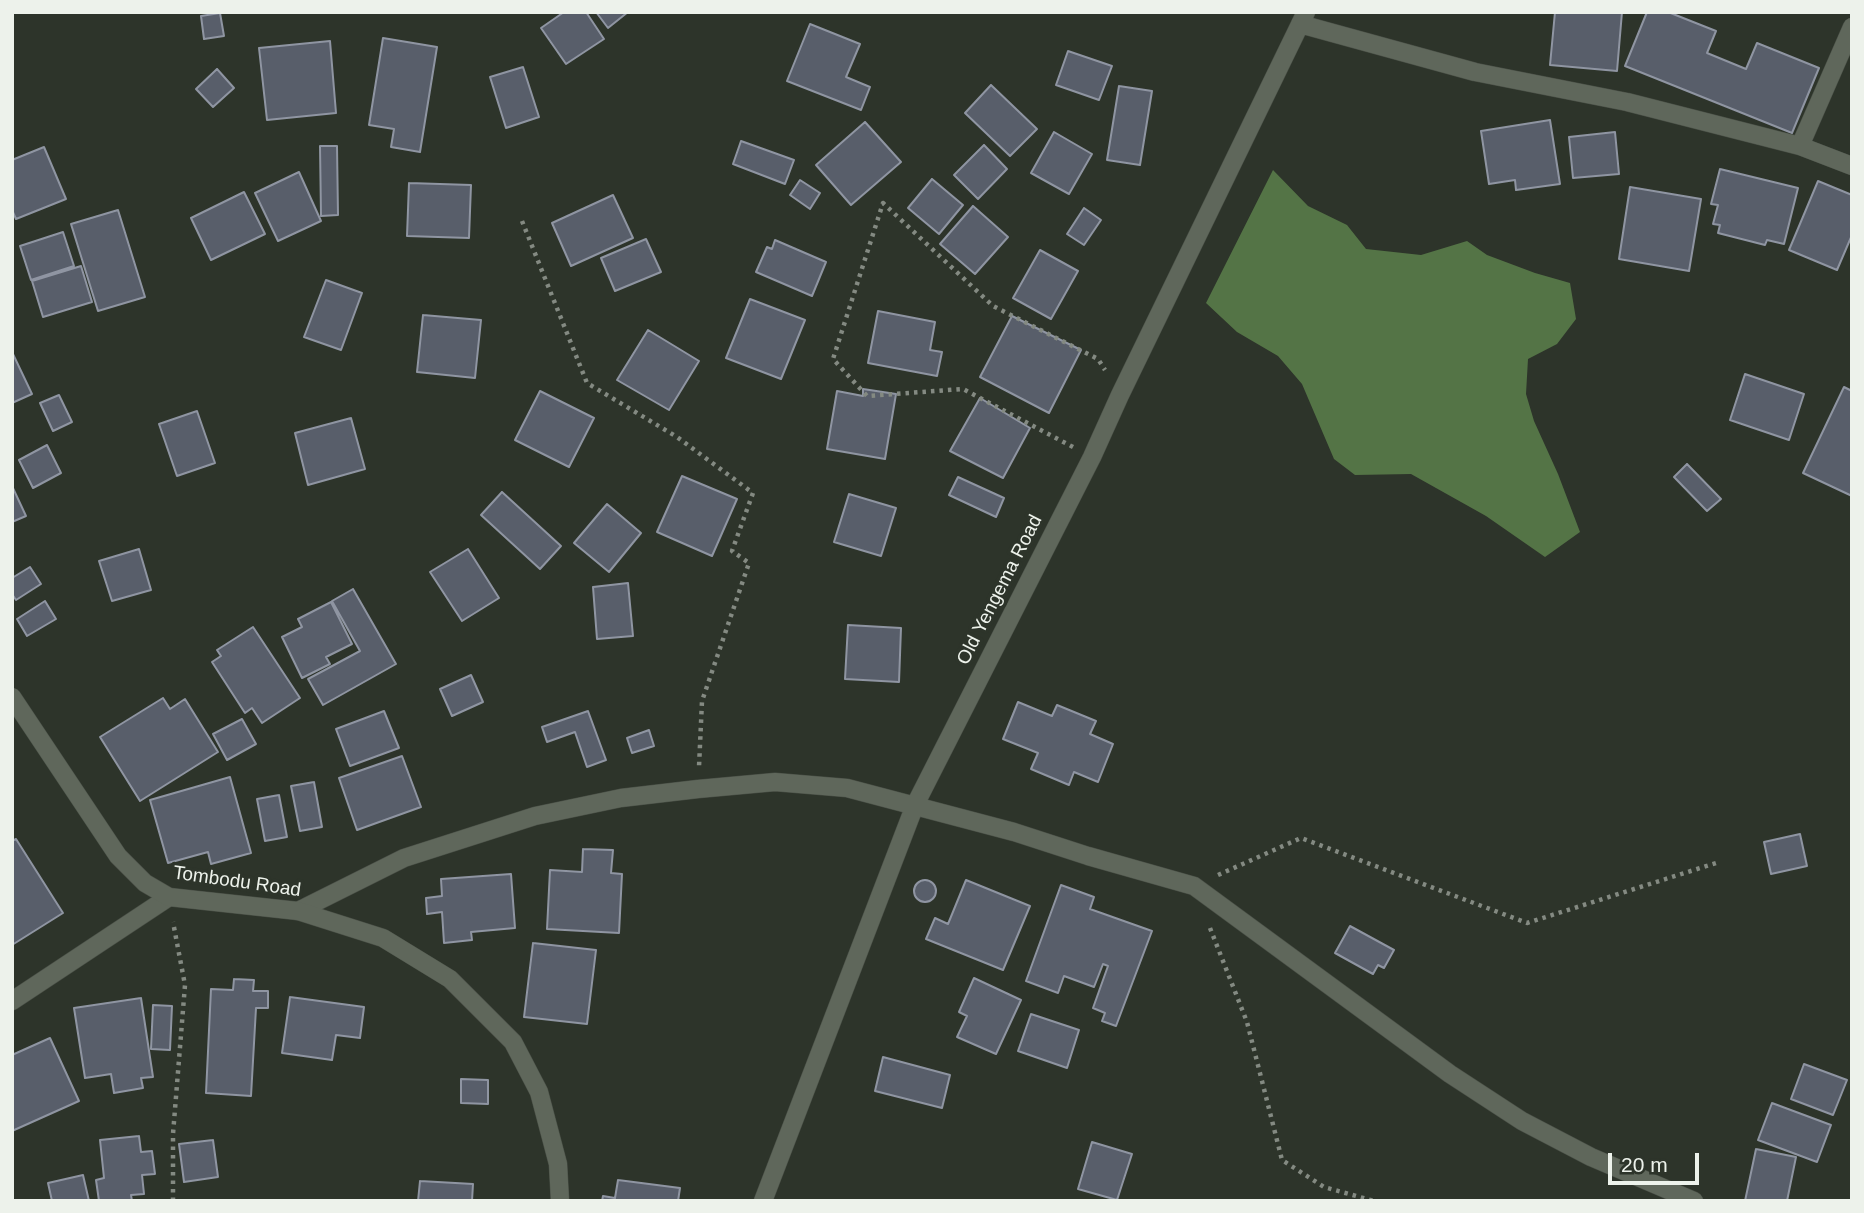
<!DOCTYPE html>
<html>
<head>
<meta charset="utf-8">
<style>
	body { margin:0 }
	#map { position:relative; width:1864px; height:1213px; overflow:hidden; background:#2d342a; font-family:Helvetica,sans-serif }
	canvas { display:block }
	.frame { position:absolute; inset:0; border:14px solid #edf2eb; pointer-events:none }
	.scale { position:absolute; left:1608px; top:1153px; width:91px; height:32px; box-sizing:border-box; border:4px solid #edf2eb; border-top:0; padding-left:9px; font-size:21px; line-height:24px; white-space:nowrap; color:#edf2eb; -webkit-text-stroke:5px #2d342a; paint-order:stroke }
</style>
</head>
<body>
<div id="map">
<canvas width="1864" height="1213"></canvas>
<div class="frame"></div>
<div class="scale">20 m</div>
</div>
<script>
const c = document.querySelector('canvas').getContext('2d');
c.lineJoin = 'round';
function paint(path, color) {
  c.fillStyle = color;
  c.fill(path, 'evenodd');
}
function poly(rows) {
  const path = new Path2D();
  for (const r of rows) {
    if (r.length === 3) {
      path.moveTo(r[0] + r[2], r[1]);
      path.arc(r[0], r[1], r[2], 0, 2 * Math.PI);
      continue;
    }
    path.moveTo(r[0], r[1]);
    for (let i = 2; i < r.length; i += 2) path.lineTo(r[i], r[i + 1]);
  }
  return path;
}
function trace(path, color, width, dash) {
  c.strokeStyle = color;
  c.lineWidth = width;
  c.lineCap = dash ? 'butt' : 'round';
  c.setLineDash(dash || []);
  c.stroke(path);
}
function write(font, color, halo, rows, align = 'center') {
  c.font = font + ' Helvetica,sans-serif';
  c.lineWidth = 7;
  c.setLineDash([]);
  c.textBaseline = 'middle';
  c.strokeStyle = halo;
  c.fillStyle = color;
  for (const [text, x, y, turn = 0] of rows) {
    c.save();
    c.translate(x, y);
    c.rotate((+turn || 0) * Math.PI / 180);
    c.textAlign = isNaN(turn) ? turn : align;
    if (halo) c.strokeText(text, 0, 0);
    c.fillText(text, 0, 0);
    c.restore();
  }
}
const water = poly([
	[1273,170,1308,206,1347,225,1366,249,1421,255,1467,241,1487,255,1535,273,1570,283,1576,319,1557,344,1528,359,1526,394,1534,421,1558,474,1580,532,1545,557,1486,516,1411,474,1355,475,1334,459,1302,384,1278,356,1237,332,1206,303]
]);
const building = poly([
	[564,12,586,12,604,39,566,64,541,28,564,12],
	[596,12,628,12,608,28,596,12],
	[1555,12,1622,12,1617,71,1550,65,1555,12],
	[1647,12,1668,12,1716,31,1707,53,1746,69,1757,43,1819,68,1792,133,1625,66,1647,12],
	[220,13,224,36,204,39,201,16,220,13],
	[810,24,860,44,846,77,870,87,861,110,787,81,810,24],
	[383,38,437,47,420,152,391,147,394,129,369,125,383,38],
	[330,41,336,113,267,120,259,48,330,41],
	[1068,51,1112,66,1099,100,1056,85,1068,51],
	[523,67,539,117,506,128,490,77,523,67],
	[217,69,234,88,213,107,196,89,217,69],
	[991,85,1037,129,1010,156,965,113,991,85],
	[1119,86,1152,91,1140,165,1107,160,1119,86],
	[1550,120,1560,184,1516,190,1515,180,1489,184,1481,131,1550,120],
	[865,122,901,162,851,205,816,165,865,122],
	[1054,132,1092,154,1069,194,1031,173,1054,132],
	[1615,132,1619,174,1573,178,1569,137,1615,132],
	[741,141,794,160,785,184,733,164,741,141],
	[984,145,1007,169,978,199,954,175,984,145],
	[320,146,337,146,338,215,321,216,320,146],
	[44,147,66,199,16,219,12,210,12,160,44,147],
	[1720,169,1798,188,1784,244,1767,240,1765,245,1718,233,1720,225,1713,224,1718,205,1711,204,1720,169],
	[299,172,321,221,278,241,255,193,299,172],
	[932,179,963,205,939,234,908,208,932,179],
	[800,180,820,193,810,209,790,195,800,180],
	[1818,181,1852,195,1852,235,1837,270,1789,250,1818,181],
	[409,183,471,185,469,238,407,236,409,183],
	[1630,187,1701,199,1689,271,1619,259,1630,187],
	[244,192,265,234,211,260,191,218,244,192],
	[613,195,633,238,571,266,552,223,613,195],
	[973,206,1008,237,975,274,940,244,973,206],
	[1084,208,1101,220,1084,245,1067,234,1084,208],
	[118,210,145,297,98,311,71,224,118,210],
	[63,232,74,266,31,280,20,246,63,232],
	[646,239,661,272,615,291,601,258,646,239],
	[775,240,826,262,812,296,756,272,767,247,772,249,775,240],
	[1040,250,1078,271,1051,319,1013,298,1040,250],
	[81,266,92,302,43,317,32,281,81,266],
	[326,280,362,293,341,350,304,337,326,280],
	[750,299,805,320,781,379,726,358,750,299],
	[878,311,935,322,930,350,942,352,937,376,868,363,878,311],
	[423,315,481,320,475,378,417,372,423,315],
	[1012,316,1081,350,1049,413,980,377,1012,316],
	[648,330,699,361,669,410,617,380,648,330],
	[12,352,32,394,12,403,12,352],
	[1745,374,1804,394,1789,440,1730,420,1745,374],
	[1844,387,1852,391,1852,496,1803,473,1844,387],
	[863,389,896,394,885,459,827,449,837,391,863,396,863,389],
	[540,391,594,418,569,467,515,440,540,391],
	[59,395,72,422,53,431,40,403,59,395],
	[980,398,1030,428,1003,478,950,451,980,398],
	[197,411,215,463,177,476,159,424,197,411],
	[351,418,365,469,308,485,295,433,351,418],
	[47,445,61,473,33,488,19,460,47,445],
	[1687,464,1721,499,1707,511,1674,477,1687,464],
	[682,476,737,499,712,556,657,532,682,476],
	[958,477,1004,498,996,517,949,495,958,477],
	[12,486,26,516,12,522,12,486],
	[502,492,561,546,540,569,481,515,502,492],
	[849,494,896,508,881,556,834,542,849,494],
	[607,504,641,533,609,572,574,543,607,504],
	[139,549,151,590,112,601,99,561,139,549],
	[468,549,499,598,462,621,430,572,468,549],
	[30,567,41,584,16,600,12,594,12,578,30,567],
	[628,583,633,636,597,639,593,587,628,583],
	[353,589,396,664,323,705,308,679,360,651,332,601,353,589],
	[45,601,56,619,27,636,17,619,45,601],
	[331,602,352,644,326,657,330,664,302,678,282,637,302,627,298,619,331,602],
	[848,625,901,628,899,682,845,679,848,625],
	[253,627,300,698,262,723,252,708,245,713,212,662,221,656,217,650,253,627],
	[471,675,483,702,452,716,440,689,471,675],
	[163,698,170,709,185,699,218,752,140,801,100,737,163,698],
	[1018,702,1052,716,1057,705,1096,721,1090,734,1113,744,1098,782,1074,772,1069,785,1031,769,1038,753,1003,739,1018,702],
	[384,711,399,748,350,766,336,729,384,711],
	[588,711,606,760,587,767,575,732,547,742,542,727,588,711],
	[242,719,256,744,227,760,213,734,242,719],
	[649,730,654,746,632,753,627,738,649,730],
	[402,756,421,807,357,830,339,778,402,756],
	[230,777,251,853,211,864,208,852,168,863,150,800,230,777],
	[314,782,322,827,300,831,291,786,314,782],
	[279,795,287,837,265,841,257,799,279,795],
	[1800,834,1807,866,1771,874,1764,842,1800,834],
	[16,839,63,913,12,945,12,841,16,839],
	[583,849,613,850,611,873,622,874,619,933,547,929,550,870,582,872,583,849],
	[511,874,515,928,471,932,472,940,444,943,442,912,427,914,426,898,442,896,441,879,511,874],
	[925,891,11],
	[966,880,1030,906,1003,970,926,939,935,918,948,924,966,880],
	[1061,885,1094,897,1090,909,1152,931,1116,1026,1102,1021,1105,1013,1093,1008,1108,966,1103,964,1094,987,1064,976,1058,993,1026,981,1061,885],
	[1350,926,1394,950,1384,968,1378,965,1373,974,1335,953,1350,926],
	[533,943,596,950,587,1024,524,1017,533,943],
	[974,978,1021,1000,996,1054,957,1037,967,1016,959,1012,974,978],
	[234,979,254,980,253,991,268,991,268,1008,256,1008,251,1096,206,1093,211,989,233,990,234,979],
	[290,997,364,1007,360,1038,336,1035,332,1060,282,1053,290,997],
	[141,998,153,1077,141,1078,143,1088,114,1093,111,1074,85,1078,74,1008,141,998],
	[153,1005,172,1006,170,1050,151,1049,153,1005],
	[1031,1014,1079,1030,1067,1068,1018,1051,1031,1014],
	[50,1038,79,1101,12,1131,12,1055,50,1038],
	[883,1057,950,1075,942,1108,875,1091,883,1057],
	[1804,1064,1847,1080,1833,1115,1791,1099,1804,1064],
	[461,1079,488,1080,488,1104,461,1103,461,1079],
	[1772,1103,1831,1125,1817,1162,1758,1140,1772,1103],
	[139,1136,141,1152,152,1151,155,1174,142,1175,144,1194,131,1195,132,1201,99,1201,96,1180,104,1178,100,1140,139,1136],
	[213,1140,218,1177,184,1182,179,1144,213,1140],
	[1092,1142,1132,1154,1117,1200,1078,1189,1092,1142],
	[1756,1149,1796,1157,1787,1201,1745,1201,1756,1149],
	[83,1175,89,1201,52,1201,48,1183,83,1175],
	[618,1180,680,1188,678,1201,602,1201,603,1196,615,1198,618,1180],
	[420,1181,473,1184,472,1201,418,1201,420,1181]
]);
const path = poly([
	[522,221,587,383,677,437,753,493,732,551,749,563,702,701,699,767],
	[1073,447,963,389,867,396,833,359,883,203,993,306,1098,359,1105,370],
	[1218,875,1301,838,1527,923,1716,863],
	[1210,928,1247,1022,1282,1160,1324,1187,1374,1201],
	[173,1201,173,1134,185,985,173,922]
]);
const minor = poly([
	[1300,24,1475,72,1627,102,1800,146,1852,166],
	[1800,146,1852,27],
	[298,911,404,858,535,816,621,798,698,789,775,782,847,788,1014,832,1088,856,1194,886,1450,1074,1522,1121,1591,1157,1694,1201],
	[12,1001,169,897],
	[763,1201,915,805,1092,457,1120,395,1306,12]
]);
const secondary = poly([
	[12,697,118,856,145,883,169,897,298,911,383,938,450,979,513,1042,539,1092,558,1164,560,1201]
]);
const streetNames = [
	["Old Yengema Road",1000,590,-63],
	["Tombodu Road",237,882,8]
];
paint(water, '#547446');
paint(building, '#585e6a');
trace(building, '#8f95a2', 2);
trace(minor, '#494f46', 19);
trace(secondary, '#494f46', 19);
trace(path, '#848a82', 4.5, [3.5, 5]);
trace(minor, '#5f675b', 18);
trace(secondary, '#5f675b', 18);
write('19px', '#edf2eb', '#2d342a', streetNames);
</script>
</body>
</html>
